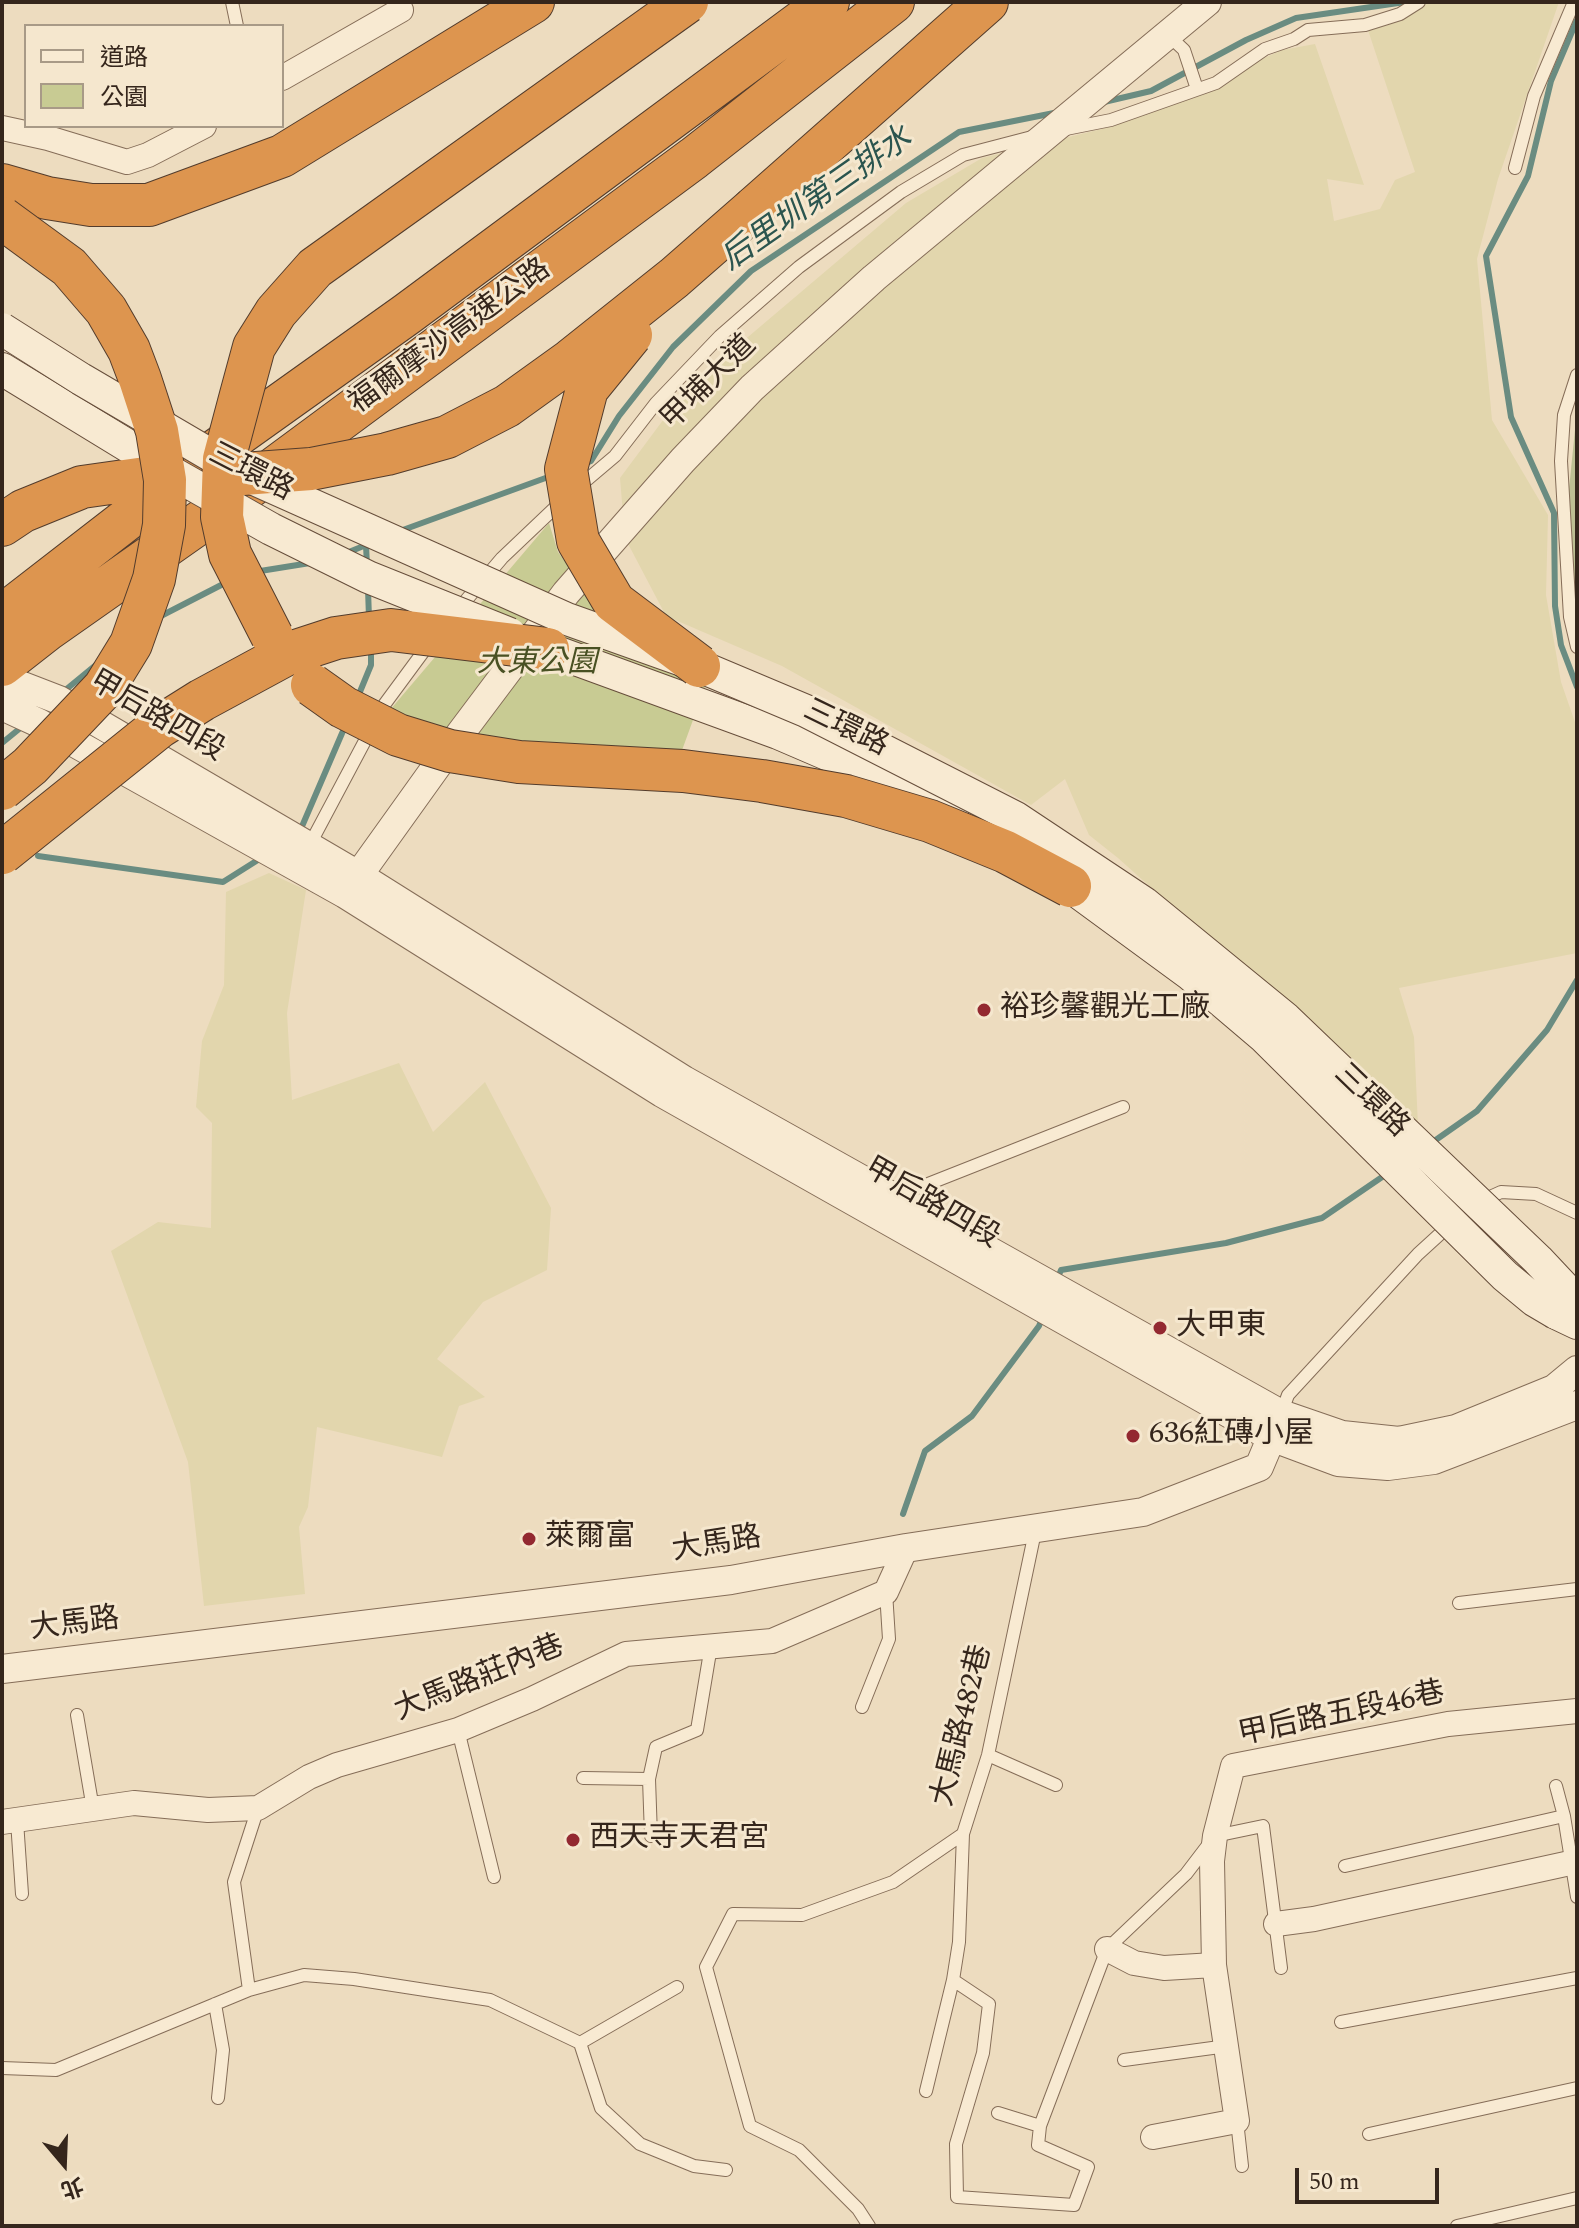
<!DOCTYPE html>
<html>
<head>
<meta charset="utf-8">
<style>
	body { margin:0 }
	#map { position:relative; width:1579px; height:2228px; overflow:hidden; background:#eddcbf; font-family:Spectral,"Noto Sans TC",serif }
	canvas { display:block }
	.frame { position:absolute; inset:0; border:4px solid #35261c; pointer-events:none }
	.legend { position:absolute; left:24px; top:24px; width:260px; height:104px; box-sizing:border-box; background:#f5e7ce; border:2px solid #a89a87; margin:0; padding:10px 14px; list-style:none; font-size:24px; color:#35261c }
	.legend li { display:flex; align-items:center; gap:16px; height:40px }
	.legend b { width:40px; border:2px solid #a89a87 }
	.north { position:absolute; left:24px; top:2124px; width:80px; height:80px; -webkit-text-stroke:6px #f5e7ce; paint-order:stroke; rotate:161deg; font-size:22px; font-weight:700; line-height:32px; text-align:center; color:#35261c }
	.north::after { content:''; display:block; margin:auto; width:28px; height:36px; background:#35261c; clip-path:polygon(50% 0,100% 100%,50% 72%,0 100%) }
	.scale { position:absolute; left:1295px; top:2168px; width:144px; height:36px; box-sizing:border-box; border:4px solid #35261c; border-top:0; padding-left:10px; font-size:24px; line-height:28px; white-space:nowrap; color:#35261c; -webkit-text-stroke:6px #f5e7ce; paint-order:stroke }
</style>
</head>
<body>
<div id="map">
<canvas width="1579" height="2228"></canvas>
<div class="frame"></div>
<ul class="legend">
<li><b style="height:10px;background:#f8ead2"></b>道路</li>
<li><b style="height:22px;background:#c8cb93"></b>公園</li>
</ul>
<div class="north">北</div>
<div class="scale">50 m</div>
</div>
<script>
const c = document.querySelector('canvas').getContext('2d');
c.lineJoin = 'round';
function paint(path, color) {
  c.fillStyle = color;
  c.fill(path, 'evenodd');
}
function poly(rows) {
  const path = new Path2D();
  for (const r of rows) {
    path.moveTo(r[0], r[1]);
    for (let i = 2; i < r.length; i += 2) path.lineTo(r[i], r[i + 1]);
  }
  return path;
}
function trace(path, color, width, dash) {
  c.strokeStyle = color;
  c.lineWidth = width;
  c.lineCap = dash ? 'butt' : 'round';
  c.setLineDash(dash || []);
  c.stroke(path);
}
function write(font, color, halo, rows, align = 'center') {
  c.font = font + ' Spectral,"Noto Sans TC",serif';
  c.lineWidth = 6;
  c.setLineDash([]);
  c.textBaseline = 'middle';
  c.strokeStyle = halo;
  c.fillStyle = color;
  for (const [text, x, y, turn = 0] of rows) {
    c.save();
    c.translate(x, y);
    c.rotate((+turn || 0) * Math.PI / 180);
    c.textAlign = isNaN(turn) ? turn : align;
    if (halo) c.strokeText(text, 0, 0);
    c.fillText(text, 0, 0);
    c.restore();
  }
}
const farmland = poly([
	[1431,2,1559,2,1498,179,1477,259,1492,420,1548,515,1546,595,1561,682,1577,728,1577,953,1399,988,1414,1037,1418,1126,1118,858,1089,835,1065,779,1031,805,782,666,666,616,625,538,620,478,675,404,735,348,906,203,982,158,1114,126,1282,50,1315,44,1364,185,1327,179,1334,221,1380,209,1395,180,1415,172,1368,30],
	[269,873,306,890,287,1013,292,1100,399,1063,433,1132,485,1082,551,1208,547,1270,483,1302,437,1359,485,1397,459,1406,442,1457,317,1427,308,1507,299,1527,305,1594,204,1606,188,1462,111,1251,158,1222,211,1228,212,1123,196,1107,202,1041,224,985,226,892]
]);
const green = poly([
	[549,523,558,552,595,603,705,687,681,753,514,749,384,717]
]);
const cemetery = poly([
	[1577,410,1577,617,1571,597,1568,499]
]);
const stream = poly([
	[1577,20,1551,81,1528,176,1486,256,1511,417,1554,513,1555,606,1561,645,1577,687],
	[1104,102,1151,91,1246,40,1296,18,1405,2],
	[584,464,591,461,619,416,673,347,751,271,959,132,1054,113],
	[400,531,551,476],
	[366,545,367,566],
	[344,554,371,543],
	[254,572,310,563],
	[368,589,369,618],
	[157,618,229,581],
	[63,692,97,664],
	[357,699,371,665,371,649],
	[2,743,24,725],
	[300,831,346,724],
	[38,856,223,882,261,858],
	[1430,1144,1477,1111,1547,1030,1577,980],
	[1057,1280,1061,1270,1226,1243,1322,1218,1388,1173],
	[903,1514,925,1451,972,1416,1039,1326,1043,1316]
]);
const service = poly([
	[232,2,237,26],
	[1167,34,1184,50,1197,89],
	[1066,129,1111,120,1216,83,1265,49,1294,39,1308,30,1365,25,1400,14,1419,2],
	[1515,168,1534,96,1574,2],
	[1577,375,1564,415,1561,461,1570,617,1577,647],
	[576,489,615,456,656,403,720,336,799,267,901,192,963,155,1032,137],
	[456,612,502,558,562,501],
	[308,848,384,705,429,644],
	[895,1197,1123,1107],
	[1479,1202,1501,1192,1536,1194,1577,1213],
	[1281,1414,1288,1395,1418,1254,1452,1223],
	[1036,1527,988,1755,963,1834,959,1942,953,1980,989,2004,983,2053,956,2144,957,2197,1074,2205,1088,2167,1038,2145,1040,2126,1107,1949,1186,1874,1215,1836,1263,1826,1281,1968],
	[1459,1603,1577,1589],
	[862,1707,889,1639,886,1592],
	[77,1715,93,1809],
	[458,1730,494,1877],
	[988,1755,1056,1785],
	[583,1778,649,1779],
	[1556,1786,1564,1816],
	[17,1821,22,1894],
	[651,1836,649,1779,656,1747,697,1730,711,1646],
	[1345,1866,1564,1816,1577,1897],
	[249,1990,234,1882,258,1808],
	[215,2004,223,2050,218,2098],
	[1341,2022,1577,1978],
	[580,2043,601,2108,640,2144,694,2166,726,2170],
	[1124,2060,1227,2046],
	[2,2068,56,2070,249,1990,304,1975,354,1979,490,2000,580,2043,677,1987],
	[926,2091,953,1980],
	[998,2113,1040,2126],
	[1237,2121,1242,2166],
	[1369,2134,1577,2088],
	[869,2226,858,2209,799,2150,750,2126,706,1967,733,1914,802,1915,893,1882,963,1834],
	[1457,2226,1577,2198]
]);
const minor = poly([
	[282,78,401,10],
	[2,128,48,138,127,162,148,155,204,126],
	[2,1822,134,1803,208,1810,258,1808,309,1777,337,1765,458,1730,532,1699,626,1654,772,1641,886,1592,906,1548],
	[1276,1924,1314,1919,1570,1863],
	[1107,1949,1134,1963,1164,1968,1214,1965],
	[1153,2137,1237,2121,1214,1965,1212,1861,1215,1836,1233,1766,1448,1724,1577,1711]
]);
const tertiary = poly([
	[2,678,59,700,358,875,684,1080,1281,1414,1342,1435,1399,1441,1456,1429,1554,1389,1577,1370],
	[2,706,39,723,345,894,662,1093,1271,1437,1338,1462,1388,1466,1434,1460,1577,1405],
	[348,890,454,742,566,593,683,460,752,388,874,278,1207,2],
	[2,1669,731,1580,906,1548,1143,1512,1259,1467,1278,1422]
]);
const secondary = poly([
	[2,369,174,474],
	[548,649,778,733,885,779,952,814],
	[1556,1313,1577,1323]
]);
const motorway = poly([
	[2,185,47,198,91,205,149,205,282,156,533,2],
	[754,208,987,2],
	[2,525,23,511,82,487,174,474],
	[2,616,215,451,407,314,828,2],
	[2,665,48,629,233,499,694,158,893,2]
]);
const secondaryBridge = poly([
	[2,329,81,379,243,474,567,619,699,666,806,711,1016,818,1144,903,1286,1019,1538,1260,1569,1293],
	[174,474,271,529,368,577,510,634],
	[1070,886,1190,974,1263,1036,1505,1276,1534,1300,1556,1313]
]);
const motorwayBridge = poly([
	[2,218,69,267,106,310,129,350,140,379,157,431,165,480,164,525,154,579,131,644,104,688,30,766,2,789],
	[631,335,587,389,566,469,578,541,614,602,699,666],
	[243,474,311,469,387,454,447,437,507,406,571,360,674,278,754,208],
	[272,636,230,554,222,517,224,459,241,395,254,347,276,312,315,268,687,2],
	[312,685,343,707,398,735,450,751,519,762,683,771,762,781,846,796,930,821,1006,852,1070,886],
	[2,853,159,727,202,700,287,654,336,638,391,630,548,649]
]);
const markers = [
	[984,1010,8,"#932931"],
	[1160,1328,8,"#932931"],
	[1133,1436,8,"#932931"],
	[529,1539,8,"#932931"],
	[573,1840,8,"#932931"]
];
const streetNames = [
	["福爾摩沙高速公路",451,338,-36],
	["甲埔大道",710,384,-45],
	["三環路",250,474,27],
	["甲后路四段",156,718,30],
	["三環路",845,730,26],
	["三環路",1370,1102,44],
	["甲后路四段",931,1205,30],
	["大馬路",717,1546,-9],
	["大馬路",75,1626,-7],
	["大馬路莊內巷",480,1680,-22],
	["甲后路五段46巷",1342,1716,-12],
	["大馬路482巷",964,1726,-76]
];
const parkNames = [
	["大東公園",537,665]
];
const poiNames = [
	["裕珍馨觀光工廠",1000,1010],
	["大甲東",1176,1328],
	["636紅磚小屋",1149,1436],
	["萊爾富",545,1539],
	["西天寺天君宮",589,1840]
];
const waterNames = [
	["后里圳第三排水",818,201,-35]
];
paint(farmland, '#e2d6ad');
paint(green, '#c8cb93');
paint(cemetery, '#bdbf93');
trace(stream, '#6a8c81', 6);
trace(service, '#856d58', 14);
trace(minor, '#856d58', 26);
trace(tertiary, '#856d58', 30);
trace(secondary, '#674e3b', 34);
trace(motorway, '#533c2c', 44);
trace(service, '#f8ead2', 12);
trace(minor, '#f8ead2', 24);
trace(tertiary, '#f8ead2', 28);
trace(secondary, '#f8ead2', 32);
trace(motorway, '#dd954f', 42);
trace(secondaryBridge, '#674e3b', 34, []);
trace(motorwayBridge, '#533c2c', 44, []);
trace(secondaryBridge, '#f8ead2', 32);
trace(motorwayBridge, '#dd954f', 42);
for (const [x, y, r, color] of markers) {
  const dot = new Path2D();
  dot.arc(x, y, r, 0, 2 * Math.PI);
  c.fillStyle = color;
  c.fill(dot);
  trace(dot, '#f5e7ce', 3);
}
write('30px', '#35261c', '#f5e7ce', streetNames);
write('italic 30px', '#495123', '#f5e7ce', parkNames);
write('30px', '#35261c', '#f5e7ce', poiNames, 'left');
write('italic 32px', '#2b554f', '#f5e7ce', waterNames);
</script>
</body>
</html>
